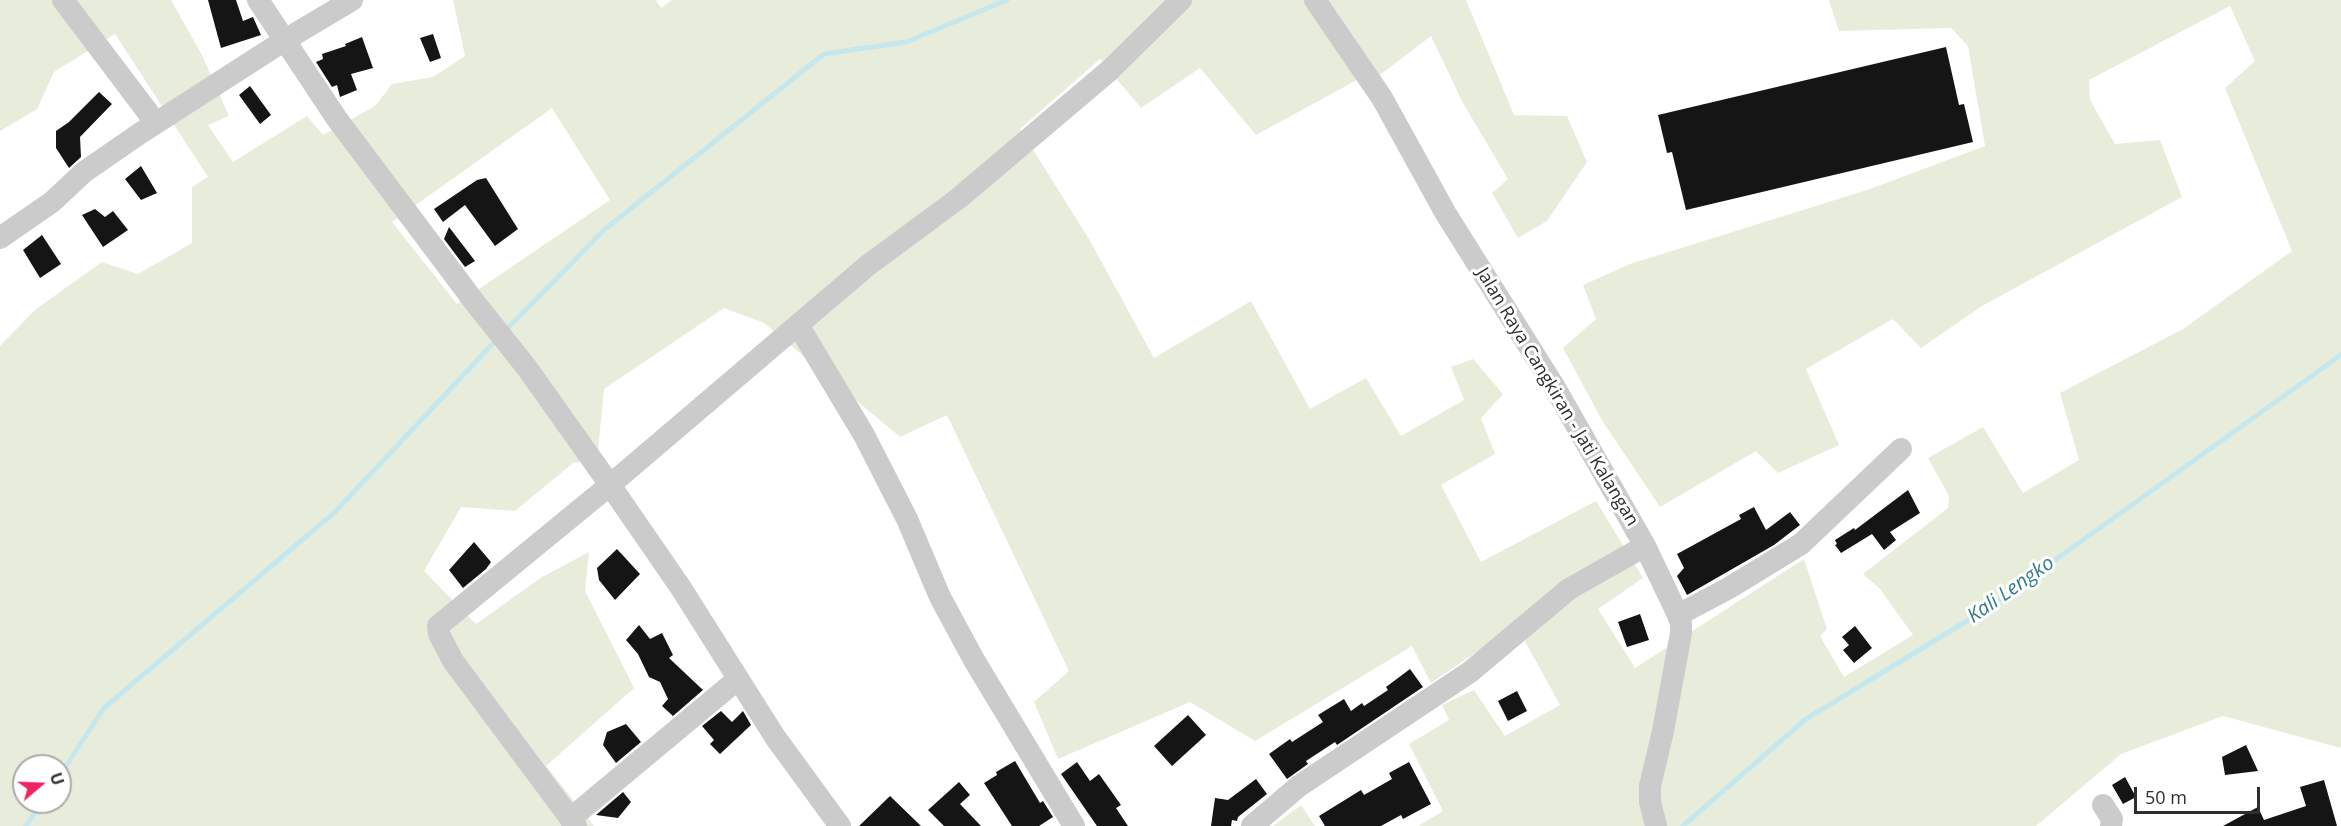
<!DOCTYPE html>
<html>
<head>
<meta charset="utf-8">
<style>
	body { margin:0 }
	#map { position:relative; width:2341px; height:826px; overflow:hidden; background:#fff; font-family:"Open Sans",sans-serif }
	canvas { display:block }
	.north { position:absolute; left:12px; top:754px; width:60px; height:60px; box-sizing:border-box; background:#fff; border:2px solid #ababab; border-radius:50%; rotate:71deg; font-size:16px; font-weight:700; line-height:24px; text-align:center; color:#2e2e2e }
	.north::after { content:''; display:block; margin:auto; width:21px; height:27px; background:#f12463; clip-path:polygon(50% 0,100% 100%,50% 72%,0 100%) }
	.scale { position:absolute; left:2134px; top:787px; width:126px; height:27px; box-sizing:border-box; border:3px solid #2e2e2e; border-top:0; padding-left:8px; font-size:18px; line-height:21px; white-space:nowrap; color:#2e2e2e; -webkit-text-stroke:4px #fff; paint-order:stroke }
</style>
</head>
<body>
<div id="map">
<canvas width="2341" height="826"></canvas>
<div class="north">U</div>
<div class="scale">50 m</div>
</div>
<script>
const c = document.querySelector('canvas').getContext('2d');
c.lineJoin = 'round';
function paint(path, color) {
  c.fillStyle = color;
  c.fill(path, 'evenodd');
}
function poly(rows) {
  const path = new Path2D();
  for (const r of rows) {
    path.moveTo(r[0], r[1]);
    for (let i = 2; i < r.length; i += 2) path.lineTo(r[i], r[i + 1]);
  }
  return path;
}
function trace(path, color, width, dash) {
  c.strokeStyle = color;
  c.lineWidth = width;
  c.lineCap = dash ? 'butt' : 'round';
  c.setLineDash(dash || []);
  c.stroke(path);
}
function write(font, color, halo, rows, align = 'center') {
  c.font = font + ' "Open Sans",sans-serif';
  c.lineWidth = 6;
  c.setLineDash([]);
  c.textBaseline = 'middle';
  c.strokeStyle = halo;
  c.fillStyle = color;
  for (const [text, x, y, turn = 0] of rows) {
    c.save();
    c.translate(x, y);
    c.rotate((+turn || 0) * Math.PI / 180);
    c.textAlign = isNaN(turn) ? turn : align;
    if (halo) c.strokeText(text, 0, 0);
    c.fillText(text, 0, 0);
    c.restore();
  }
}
const green = poly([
	[0,0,171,0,203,57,229,116,208,125,233,162,307,116,323,135,375,106,392,84,433,77,465,56,453,0,656,0,661,8,672,0,1466,0,1514,115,1567,116,1587,162,1547,221,1518,238,1492,193,1508,179,1463,103,1431,36,1376,78,1370,70,1355,81,1256,135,1200,68,1141,108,1100,59,1020,129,1089,239,1154,358,1251,301,1310,409,1366,378,1401,436,1464,400,1451,367,1473,359,1503,394,1481,418,1495,454,1441,485,1481,562,1596,501,1643,578,1598,609,1635,668,1804,559,1827,629,1820,636,1844,677,1913,635,1880,589,1863,574,1948,508,1949,496,1928,458,1983,427,2023,493,2079,460,2060,393,2183,329,2292,251,2225,88,2255,61,2230,6,2089,80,2090,100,2115,144,2160,140,2182,197,1982,306,1921,348,1893,319,1806,369,1839,445,1778,473,1756,451,1660,507,1603,422,1563,348,1596,319,1583,285,1630,264,1867,190,1985,146,1968,46,1951,28,1839,31,1829,0,2341,0,2341,748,2223,716,2121,754,2036,826,1418,826,1443,811,1409,744,1449,720,1442,705,1474,690,1505,736,1560,705,1516,625,1431,683,1412,646,1255,741,1190,702,1058,759,1034,702,1069,671,947,415,900,437,764,323,724,308,604,389,597,460,573,463,515,511,461,507,424,571,476,624,542,577,589,552,585,591,634,688,546,766,594,826,0,826,0,346,36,309,102,262,138,274,192,243,192,187,208,177,115,34,54,72,37,109,0,131],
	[552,108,610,200,457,304,392,222],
	[24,766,60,766,60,802,24,802],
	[1301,805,1315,826,1273,826]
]);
const stream = poly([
	[505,331,604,230,824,54,906,42,1007,0],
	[60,775,104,708,335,512,497,339],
	[26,826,42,802],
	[1683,826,1806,719,1988,608,2341,355]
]);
const building = poly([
	[208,0,236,0,243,21,253,17,261,35,221,48],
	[433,34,441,58,430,62,420,38],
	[362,37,373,68,351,74,357,90,340,97,337,85,332,87,316,62,323,59,322,54,346,46,345,44],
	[1946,47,1959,105,1964,104,1973,142,1686,210,1672,152,1667,153,1658,115],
	[250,86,271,115,260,124,239,95],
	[99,92,112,104,80,137,81,157,69,168,56,148,56,131,69,122],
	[141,166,157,193,141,200,125,179],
	[486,178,518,229,495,246,465,205,443,222,434,209,477,180],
	[95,209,105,217,113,211,128,230,103,247,82,215],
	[449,227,475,261,465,267,444,239],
	[42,235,61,264,40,278,23,250],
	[1908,490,1920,513,1890,532,1896,540,1884,550,1872,534,1841,553,1835,545,1837,544,1835,540,1854,528,1855,530],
	[1754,507,1766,530,1790,512,1800,525,1774,545,1687,595,1677,576,1684,568,1677,554,1741,519,1739,515],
	[474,542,491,562,486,569,463,588,449,570],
	[617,549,640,574,615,600,599,580,597,568],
	[1640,614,1649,640,1627,647,1618,622],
	[639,625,650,639,662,633,673,655,669,658,703,690,673,716,662,706,668,699,660,682,649,677,638,654,626,640],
	[1855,626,1872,648,1854,663,1843,650,1849,645,1842,637],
	[1410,669,1423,687,1337,745,1335,742,1306,761,1308,764,1287,779,1269,754,1290,739,1292,742,1323,722,1318,715,1344,699,1351,711,1362,703,1364,706,1388,690,1386,687],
	[1517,691,1527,711,1508,721,1498,701],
	[721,711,732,722,743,711,751,725,720,754,710,744,714,740,702,726],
	[1188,715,1206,735,1172,766,1154,746],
	[626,724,641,742,616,763,603,745,607,732],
	[2246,745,2258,771,2225,775,2222,757],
	[1015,761,1040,803,1043,801,1053,817,1039,826,1012,826,984,783,997,775,996,772],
	[1077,762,1090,781,1099,774,1121,805,1116,808,1128,826,1097,826,1061,774],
	[1409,762,1431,804,1403,819,1401,815,1381,826,1325,826,1319,816,1361,790,1364,795,1392,779,1389,773],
	[2125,777,2136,797,2123,804,2112,785],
	[1256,779,1267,794,1238,817,1237,821,1232,820,1231,826,1211,826,1215,798,1228,800],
	[2324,780,2337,826,2223,826,2258,807,2264,820,2306,806,2300,787],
	[959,782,970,795,960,804,981,826,944,826,928,810],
	[623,792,631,802,618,818,596,815],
	[890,796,921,826,859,826]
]);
const minor = poly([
	[63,0,156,123],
	[258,0,337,119,476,304,527,368,610,485,438,626,439,634,453,661,576,826],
	[1315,0,1382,98,1446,214,1554,386,1645,546,1678,615,1681,624,1681,633,1663,731,1650,786,1650,802,1656,826],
	[0,238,52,202,84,172,139,134,285,40,352,0],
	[798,325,864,435,907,519,940,597,974,660,1074,826],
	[1678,615,1729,588,1801,544,1901,449],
	[2103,805,2112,819,2111,826],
	[570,819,738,679],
	[840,826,775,737,681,588,610,485,867,266,959,198,1110,70,1181,0],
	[1252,826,1299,786,1470,672,1569,589,1645,546]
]);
const streetNames = [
	["Jalan Raya Cangkiran - Jati Kalangan",1557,397,59]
];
const waterNames = [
	["Kali Lengko",2011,590,-35]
];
paint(green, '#e8eddb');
trace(stream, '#c5e8ee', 5);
paint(building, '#151515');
trace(minor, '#cbcbcb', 22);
write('18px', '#2e2e2e', '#fff', streetNames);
write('italic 20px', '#337b89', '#fff', waterNames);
</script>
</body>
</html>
